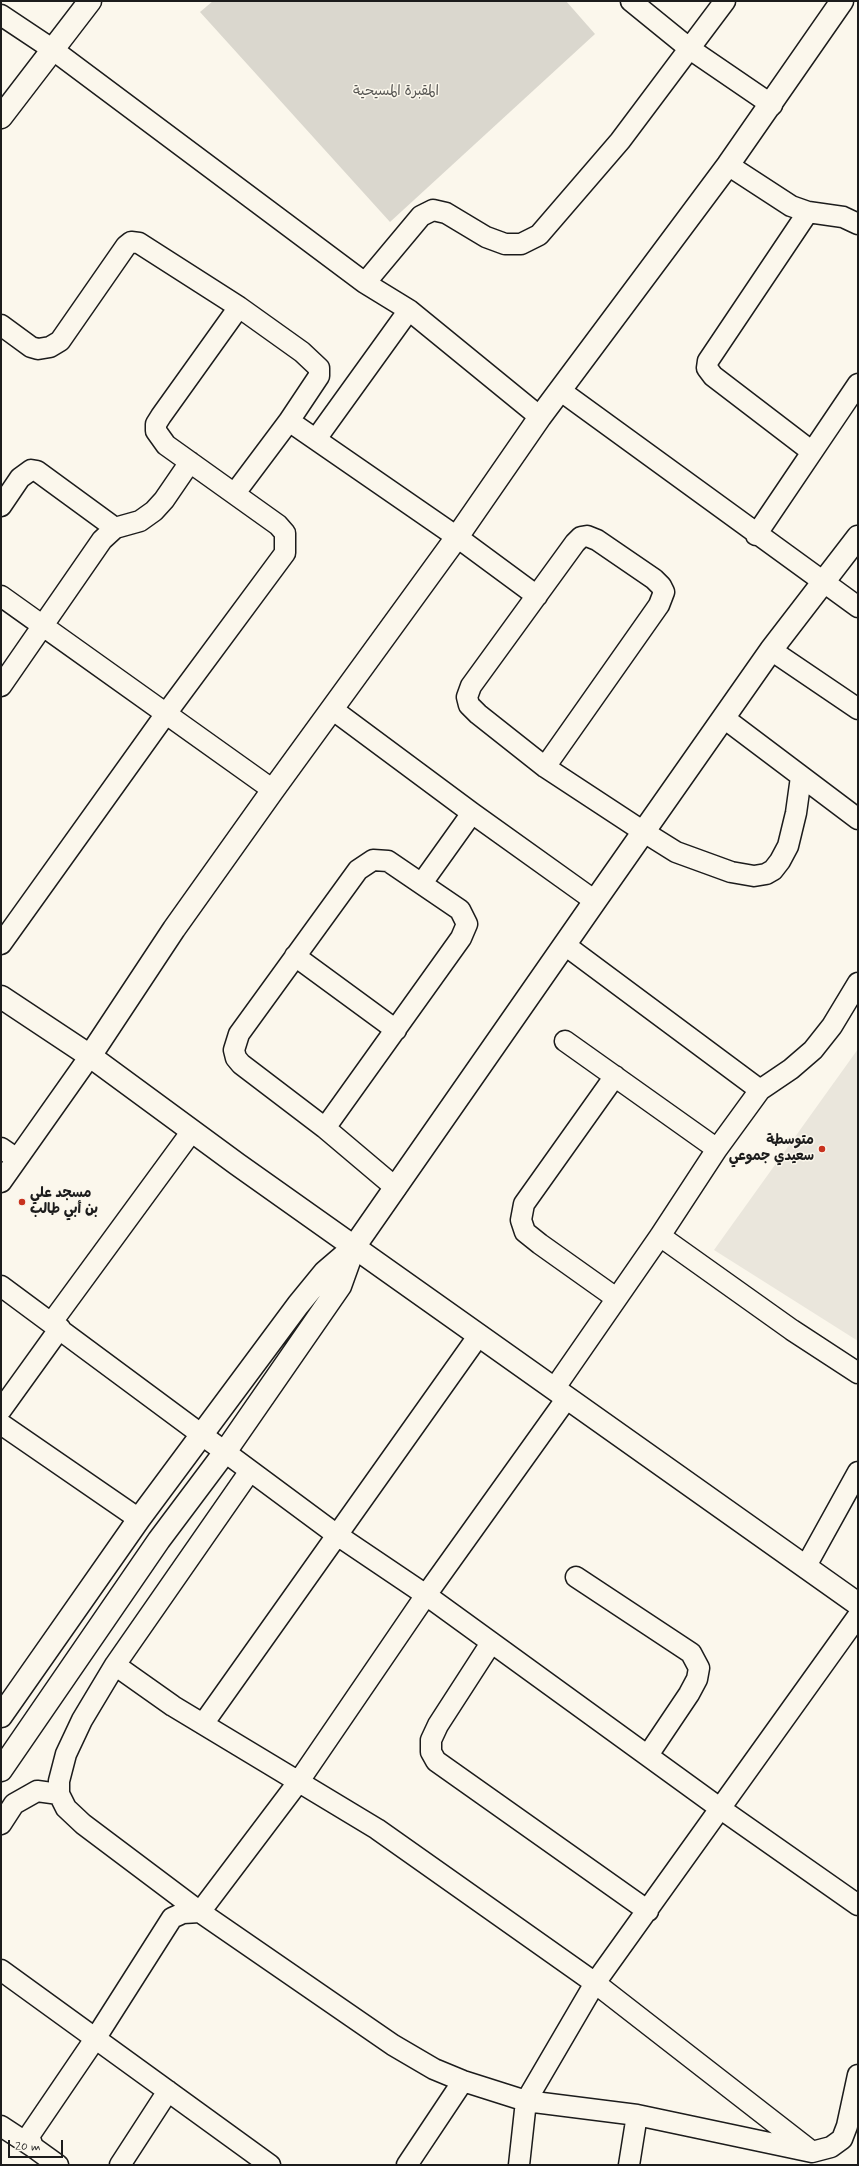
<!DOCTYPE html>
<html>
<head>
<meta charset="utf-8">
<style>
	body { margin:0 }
	#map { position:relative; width:859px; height:2166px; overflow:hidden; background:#fbf7ec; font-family:Mynerve,sans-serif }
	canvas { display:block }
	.frame { position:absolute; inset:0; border:2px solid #1c1c1c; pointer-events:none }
	.scale { position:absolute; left:8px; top:2140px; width:55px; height:18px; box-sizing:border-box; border:2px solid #1c1c1c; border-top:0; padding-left:5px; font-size:12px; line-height:14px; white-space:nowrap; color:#1c1c1c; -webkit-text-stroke:3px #fbf7ec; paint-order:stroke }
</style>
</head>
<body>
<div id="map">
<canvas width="859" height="2166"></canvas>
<div class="frame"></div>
<div class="scale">20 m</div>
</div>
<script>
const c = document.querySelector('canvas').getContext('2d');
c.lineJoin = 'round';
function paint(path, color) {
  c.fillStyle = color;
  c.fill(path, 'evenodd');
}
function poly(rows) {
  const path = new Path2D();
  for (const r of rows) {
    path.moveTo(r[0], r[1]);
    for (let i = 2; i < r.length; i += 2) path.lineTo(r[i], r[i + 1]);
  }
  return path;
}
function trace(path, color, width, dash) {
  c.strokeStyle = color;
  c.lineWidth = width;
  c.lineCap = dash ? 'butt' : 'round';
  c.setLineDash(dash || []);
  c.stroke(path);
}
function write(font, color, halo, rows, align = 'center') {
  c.font = font + ' Mynerve,"Playpen Sans Arabic",sans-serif';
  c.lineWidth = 3;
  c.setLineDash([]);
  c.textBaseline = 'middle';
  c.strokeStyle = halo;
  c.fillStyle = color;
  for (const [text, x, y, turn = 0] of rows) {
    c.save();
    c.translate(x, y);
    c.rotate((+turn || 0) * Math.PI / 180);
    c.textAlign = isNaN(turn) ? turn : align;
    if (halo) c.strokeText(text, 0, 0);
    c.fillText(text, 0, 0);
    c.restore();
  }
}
const built = poly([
	[858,1049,858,1341,714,1250]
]);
const green = poly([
	[213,1,566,1,595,34,390,222,200,12]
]);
const minor = poly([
	[631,1,690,49,772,105],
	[1,15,52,49,365,283,409,310,540,417],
	[728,165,791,206,808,212,843,217,858,224],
	[808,212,708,361,707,368,713,376,811,451],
	[365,283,421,216,433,210,446,213,486,237,505,244,521,244,539,235,620,141,725,1],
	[1,325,31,347,38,349,50,347,60,341,126,246,131,242,139,243,239,307,302,352,319,368,319,376,289,421],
	[561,391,858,607],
	[316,439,409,310],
	[235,493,289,421,457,537,537,596],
	[1,506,20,478,31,470,37,471,115,528],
	[756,535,858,384],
	[1,596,273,790],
	[771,650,858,709],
	[1,686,102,540,115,528,140,521,154,511,164,500,190,462],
	[332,709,472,813,595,901],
	[724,718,858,819],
	[545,767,659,605,664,592,661,586,654,579,597,540,587,536,581,537,575,543,471,686,467,697,469,705,478,714,545,767,644,832,676,852,731,872,754,876,766,874,773,870,780,861,788,846,796,813,801,777],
	[422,883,472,813],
	[1,944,165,715,285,553,285,533,278,525,166,445,156,431,156,424,161,416,239,307],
	[565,945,760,1090],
	[295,956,396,1030],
	[565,1041,717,1149],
	[615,1076,524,1204,521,1220,525,1232,540,1244,616,1298],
	[325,1128,461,938,467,924,460,910,388,861,373,860,358,870,239,1034,234,1050,236,1058,241,1064,325,1128,396,1188],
	[1,1148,17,1159],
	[1,1182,90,1056],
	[660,1236,792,1330,858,1373],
	[1,1286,337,1535,426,1595,721,1809,858,1905],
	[52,1322,192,1131],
	[554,1389,660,1236,717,1149,760,1090,791,1069,813,1050,832,1026,858,983],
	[1,1410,60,1328],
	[1,1424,139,1519],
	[250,1471,115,1665,82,1720,66,1754,59,1781,59,1794,66,1808,83,1824,200,1912,393,2045,434,2069,463,2081,526,2101,637,2115,812,2152,831,2147,842,2139,847,2126,858,2075],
	[806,1566,858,1472],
	[576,1577,691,1653,699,1668,697,1679,689,1694,648,1755],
	[491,1643,438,1725,431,1740,431,1752,436,1761,648,1911],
	[115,1665,173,1706,377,1829,595,1983,811,2151],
	[203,1724,479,1335],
	[1,1824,14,1804,37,1791,59,1794],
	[1,1970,270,2165],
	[1,2126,33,2147],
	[58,2165,33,2147,29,2136,95,2039,172,1918,183,1913,200,1912,299,1781,426,1595,567,1398],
	[120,2165,168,2091],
	[407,2165,463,2081],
	[519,2165,526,2101,595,1983,858,1616],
	[629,2165,637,2115]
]);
const tertiary = poly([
	[1,117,90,1]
]);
const secondary = poly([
	[1,997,90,1056,237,1164,858,1604],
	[90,1056,174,929,273,790,457,537,540,417,728,165,842,1],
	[1,1716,139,1519,298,1305,325,1272,353,1248],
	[1,1770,159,1540,225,1452,340,1286,354,1247,595,901,771,650,858,537]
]);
const markers = [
	[822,1149,4,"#c8321e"],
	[22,1202,4,"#c8321e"]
];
const parkNames = [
	["المقبرة المسيحية",396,92]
];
const poiNames = [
	["متوسطة",814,1141],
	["سعيدي جموعي",814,1157],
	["مسجد علي",30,1194,"left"],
	["بن أبي طالب",30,1210,"left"]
];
paint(built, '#eae6dc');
paint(green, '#dad7ce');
trace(minor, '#1c1c1c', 23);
trace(tertiary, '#1c1c1c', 25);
trace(secondary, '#1c1c1c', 25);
trace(minor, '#fbf7ec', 20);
trace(tertiary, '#fbf7ec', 22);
trace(secondary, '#fbf7ec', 22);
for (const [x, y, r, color] of markers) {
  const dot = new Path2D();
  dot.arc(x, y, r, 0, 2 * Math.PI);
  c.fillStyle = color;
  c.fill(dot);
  trace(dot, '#fbf7ec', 1.5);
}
write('14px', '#555451', '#fbf7ec', parkNames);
write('bold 14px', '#1c1c1c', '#fbf7ec', poiNames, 'right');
</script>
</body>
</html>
